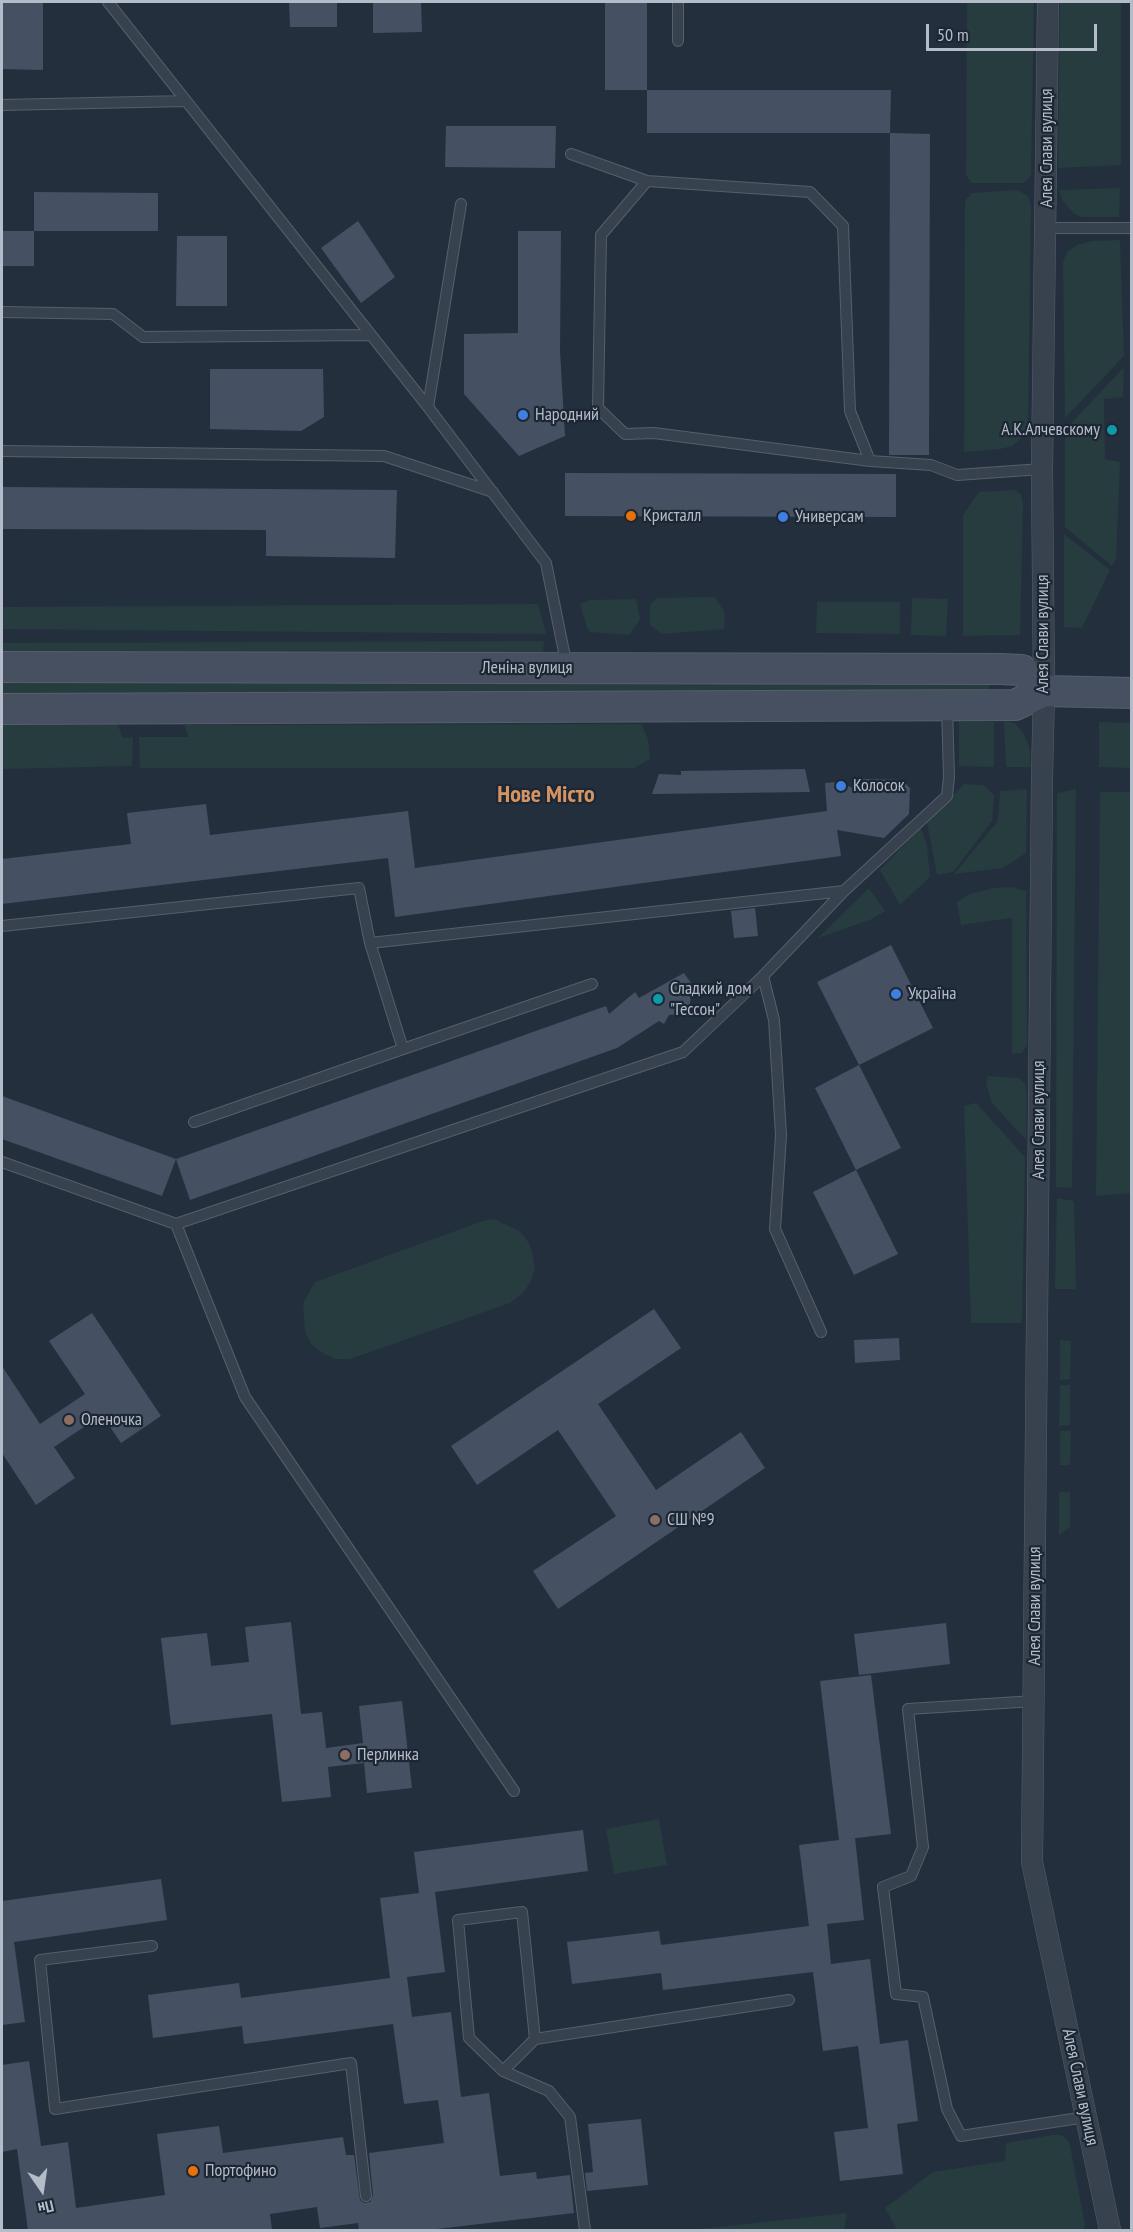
<!DOCTYPE html>
<html>
<head>
<meta charset="utf-8">
<style>
	body { margin:0 }
	#map { position:relative; width:1133px; height:2232px; overflow:hidden; background:#242f3e; font-family:"PT Sans Narrow",sans-serif }
	canvas { display:block }
	.frame { position:absolute; inset:0; border:3px solid #b4bcc9; pointer-events:none }
	.north { position:absolute; left:12px; top:2160px; width:60px; height:60px; -webkit-text-stroke:4px #1d2633; paint-order:stroke; rotate:167deg; font-size:16px; font-weight:700; line-height:24px; text-align:center; color:#b4bcc9 }
	.north::after { content:''; display:block; margin:auto; width:21px; height:27px; background:#b4bcc9; clip-path:polygon(50% 0,100% 100%,50% 72%,0 100%) }
	.scale { position:absolute; left:926px; top:24px; width:171px; height:27px; box-sizing:border-box; border:3px solid #b4bcc9; border-top:0; padding-left:8px; font-size:18px; line-height:21px; white-space:nowrap; color:#b4bcc9; -webkit-text-stroke:4px #1d2633; paint-order:stroke }
</style>
</head>
<body>
<div id="map">
<canvas width="1133" height="2232"></canvas>
<div class="frame"></div>
<div class="north">Пн</div>
<div class="scale">50 m</div>
</div>
<script>
const c = document.querySelector('canvas').getContext('2d');
c.lineJoin = 'round';
function paint(path, color) {
  c.fillStyle = color;
  c.fill(path, 'evenodd');
}
function poly(rows) {
  const path = new Path2D();
  for (const r of rows) {
    path.moveTo(r[0], r[1]);
    for (let i = 2; i < r.length; i += 2) path.lineTo(r[i], r[i + 1]);
  }
  return path;
}
function trace(path, color, width, dash) {
  c.strokeStyle = color;
  c.lineWidth = width;
  c.lineCap = dash ? 'butt' : 'round';
  c.setLineDash(dash || []);
  c.stroke(path);
}
function write(font, color, halo, rows, align = 'center') {
  c.font = font + ' "PT Sans Narrow",sans-serif';
  c.lineWidth = 4.5;
  c.setLineDash([]);
  c.textBaseline = 'middle';
  c.strokeStyle = halo;
  c.fillStyle = color;
  for (const [text, x, y, turn = 0] of rows) {
    c.save();
    c.translate(x, y);
    c.rotate((+turn || 0) * Math.PI / 180);
    c.textAlign = isNaN(turn) ? turn : align;
    if (halo) c.strokeText(text, 0, 0);
    c.fillText(text, 0, 0);
    c.restore();
  }
}
const green = poly([
	[967,2,1034,2,1031,176,1023,183,971,183,966,175],
	[1060,2,1121,2,1121,165,1058,168],
	[1120,188,1119,217,1082,217,1074,214,1062,200,1059,190],
	[1017,190,1028,196,1031,206,1028,428,1022,438,1012,446,1000,449,964,452,965,201,972,193],
	[1120,240,1124,356,1065,418,1063,262,1067,252,1077,245,1092,241],
	[1124,367,1123,397,1104,399,1105,459,1120,462,1116,559,1112,566,1065,527,1065,430],
	[1014,490,1021,494,1023,505,1020,635,963,636,963,515,979,492],
	[1064,534,1110,570,1082,628,1064,627],
	[715,597,725,613,724,629,662,634,650,625,650,605,657,598],
	[912,598,948,599,946,636,911,635],
	[636,599,640,619,629,635,590,632,587,628,580,604,590,600],
	[817,602,900,602,900,634,816,633],
	[538,604,546,634,2,629,2,607],
	[544,641,543,651,533,655,2,657,2,643],
	[989,680,989,696,2,699,2,682],
	[959,721,994,722,994,767,959,766],
	[1004,721,1015,723,1024,734,1030,750,1030,767,1006,767],
	[1099,722,1131,723,1131,768,1099,767],
	[117,723,123,738,133,737,132,766,2,769,2,725],
	[641,724,648,739,650,759,634,768,140,768,139,737,189,737,184,725],
	[964,784,983,785,994,795,992,821,953,872,937,875,927,822],
	[1027,789,1026,853,1003,868,954,874,998,821,1000,791],
	[1076,789,1072,1188,1056,1187,1057,793],
	[1100,792,1131,792,1132,1193,1096,1196],
	[921,827,927,846,930,877,900,905,880,870],
	[1012,887,1026,891,1027,1045,1022,1053,1012,1054,1012,918,961,925,957,902,970,894,993,888],
	[869,888,885,911,872,919,818,938],
	[988,1076,1018,1078,1025,1083,1027,1096,1026,1140,992,1103,986,1083],
	[976,1103,1025,1157,1022,1323,971,1323,964,1106],
	[1057,1198,1074,1201,1076,1289,1055,1289],
	[494,1219,519,1231,526,1238,532,1251,535,1269,531,1281,524,1292,510,1303,350,1359,335,1359,323,1353,311,1344,305,1331,303,1303,315,1282,483,1221],
	[1060,1340,1071,1341,1070,1379,1060,1380],
	[1060,1385,1070,1385,1070,1425,1059,1426],
	[1060,1431,1071,1431,1070,1465,1060,1465],
	[1059,1492,1070,1492,1070,1527,1059,1535],
	[659,1819,667,1865,614,1874,606,1829],
	[1052,2135,1061,2135,1069,2141,1085,2225,1083,2230,897,2230,885,2208,933,2172,1005,2161,1006,2143],
	[847,2213,844,2230,691,2230]
]);
const building = poly([
	[2,2,43,2,43,70,2,69],
	[289,2,337,2,337,27,290,27],
	[373,2,421,2,422,32,373,33],
	[605,2,647,2,647,90,605,90],
	[647,90,891,90,890,133,647,133],
	[446,126,556,126,555,168,445,167],
	[890,133,930,134,929,455,889,455],
	[34,192,158,193,158,231,34,231],
	[358,221,395,277,361,303,321,248],
	[2,231,34,231,34,266,2,266],
	[518,231,561,231,560,351,565,436,519,456,464,394,464,334,518,333],
	[177,236,227,236,227,306,176,306],
	[210,369,323,369,324,417,301,431,210,429],
	[565,473,896,474,896,517,565,516],
	[2,487,397,490,395,558,266,556,266,530,2,529],
	[805,769,810,792,652,794,659,774,681,775,681,771],
	[862,779,902,780,910,788,909,814,884,838,837,830,841,856,395,917,388,858,2,904,2,859,131,844,127,813,206,804,210,835,408,811,415,868,827,811,825,783,839,782,853,788],
	[755,908,758,936,734,938,731,911],
	[891,945,933,1028,859,1065,817,982],
	[684,973,691,983,691,992,690,1004,683,1014,669,1015,664,1024,659,1021,617,1048,190,1200,176,1159,606,1006,609,1014,635,992,639,998],
	[859,1065,901,1148,856,1170,815,1088],
	[2,1096,176,1159,162,1196,2,1139],
	[856,1170,898,1254,854,1275,813,1192],
	[654,1309,681,1348,598,1404,656,1490,741,1432,765,1468,558,1609,533,1571,616,1516,558,1430,477,1485,451,1446],
	[92,1313,161,1416,121,1443,102,1415,54,1447,75,1478,36,1505,2,1453,2,1366,40,1424,85,1394,49,1341],
	[899,1338,900,1360,855,1363,854,1340],
	[291,1622,301,1714,322,1712,326,1748,363,1743,359,1706,402,1701,412,1788,367,1793,364,1763,328,1767,331,1797,282,1802,272,1714,171,1725,161,1638,207,1633,211,1666,249,1662,245,1627],
	[946,1623,950,1664,859,1675,854,1634],
	[871,1675,891,1834,839,1840,820,1681],
	[583,1830,588,1871,435,1892,445,1972,407,1977,412,2017,451,2012,461,2097,489,2093,500,2176,536,2172,537,2179,570,2175,574,2213,428,2230,359,2230,358,2223,320,2228,317,2207,270,2214,272,2230,28,2230,17,2149,2,2152,2,2065,29,2061,41,2146,68,2142,76,2208,165,2195,157,2134,219,2126,223,2153,343,2137,346,2155,354,2155,360,2200,364,2203,370,2202,373,2195,369,2153,444,2143,438,2100,404,2104,393,2024,244,2044,242,2026,153,2038,148,1995,239,1983,241,1998,390,1978,380,1898,419,1893,414,1852],
	[855,1838,864,1920,827,1924,831,1964,870,1959,880,2044,908,2040,918,2121,897,2124,903,2174,840,2181,834,2132,868,2128,858,2046,823,2051,813,1972,663,1990,661,1973,572,1984,567,1942,659,1931,661,1945,809,1926,799,1845],
	[161,1879,167,1920,14,1942,25,2022,2,2025,2,1901],
	[641,2119,648,2185,587,2191,585,2173,593,2172,588,2124]
]);
const lane = poly([
	[108,2,428,407,546,563,567,667],
	[678,41,678,2],
	[2,105,186,101],
	[571,154,647,181],
	[1047,228,1132,228],
	[2,312,113,314,143,337,371,335],
	[428,407,461,204],
	[2,451,384,456,493,492],
	[870,461,850,411,843,226,810,192,647,181,601,235,598,408,625,434,654,433,870,461,931,465,957,475,1042,469],
	[2,926,359,888,370,943,844,891],
	[370,943,403,1049,592,984],
	[763,976,774,1020,781,1135,775,1229,821,1332],
	[194,1122,403,1049],
	[2,1162,176,1224,683,1052,763,976,844,891,947,796,949,777,947,708],
	[176,1224,245,1397,514,1791],
	[1035,1701,908,1709,923,1847,911,1876,883,1887,896,1994,923,1997,947,2109,961,2136,1086,2117],
	[152,1946,40,1960,55,2109,351,2063,366,2196],
	[535,2039,789,2000],
	[503,2071,535,2039,522,1912,458,1920,469,2038,503,2071,549,2091,570,2117,585,2230]
]);
const street = poly([
	[1048,2,1042,469,1044,691,1042,777,1032,1862,1110,2230]
]);
const secondary = poly([
	[2,667,1000,669,1022,670,1044,691],
	[2,709,1015,705,1044,691,1132,693]
]);
const markers = [
	[523,415,6,"#3f7fe0"],
	[1112,430,6,"#0f9aa8"],
	[631,516,6,"#e8710a"],
	[783,517,6,"#3f7fe0"],
	[841,786,6,"#3f7fe0"],
	[896,994,6,"#3f7fe0"],
	[658,999,6,"#0f9aa8"],
	[69,1420,6,"#8d6e63"],
	[655,1520,6,"#8d6e63"],
	[345,1755,6,"#8d6e63"],
	[193,2171,6,"#e8710a"]
];
const streetNames = [
	["Алея Слави вулиця",1047,148,-90],
	["Алея Слави вулиця",1043,634,-90],
	["Леніна вулиця",527,668],
	["Алея Слави вулиця",1039,1120,-90],
	["Алея Слави вулиця",1035,1606,-90],
	["Алея Слави вулиця",1080,2087,78]
];
const poiNames = [
	["Народний",535,415],
	["А.К.Алчевскому",1100,430,"right"],
	["Кристалл",643,516],
	["Универсам",795,517],
	["Колосок",853,786],
	["Сладкий дом",670,989],
	["\"Гессон\"",670,1010],
	["Україна",908,994],
	["Оленочка",81,1420],
	["СШ №9",667,1520],
	["Перлинка",357,1755],
	["Портофино",205,2171]
];
const districtNames = [
	["Нове Місто",546,795]
];
paint(green, '#263c3f');
paint(building, '#455162');
trace(lane, '#565f6c', 12);
trace(street, '#565f6c', 22);
trace(secondary, '#565f6c', 32);
trace(lane, '#38414e', 10);
trace(street, '#38414e', 21);
trace(secondary, '#465061', 30);
for (const [x, y, r, color] of markers) {
  const dot = new Path2D();
  dot.arc(x, y, r, 0, 2 * Math.PI);
  c.fillStyle = color;
  c.fill(dot);
  trace(dot, '#1d2633', 2);
}
write('18px', '#b4bcc9', '#1d2633', streetNames);
write('18px', '#b4bcc9', '#1d2633', poiNames, 'left');
write('bold 24px', '#d59563', '#1d2633', districtNames);
</script>
</body>
</html>
